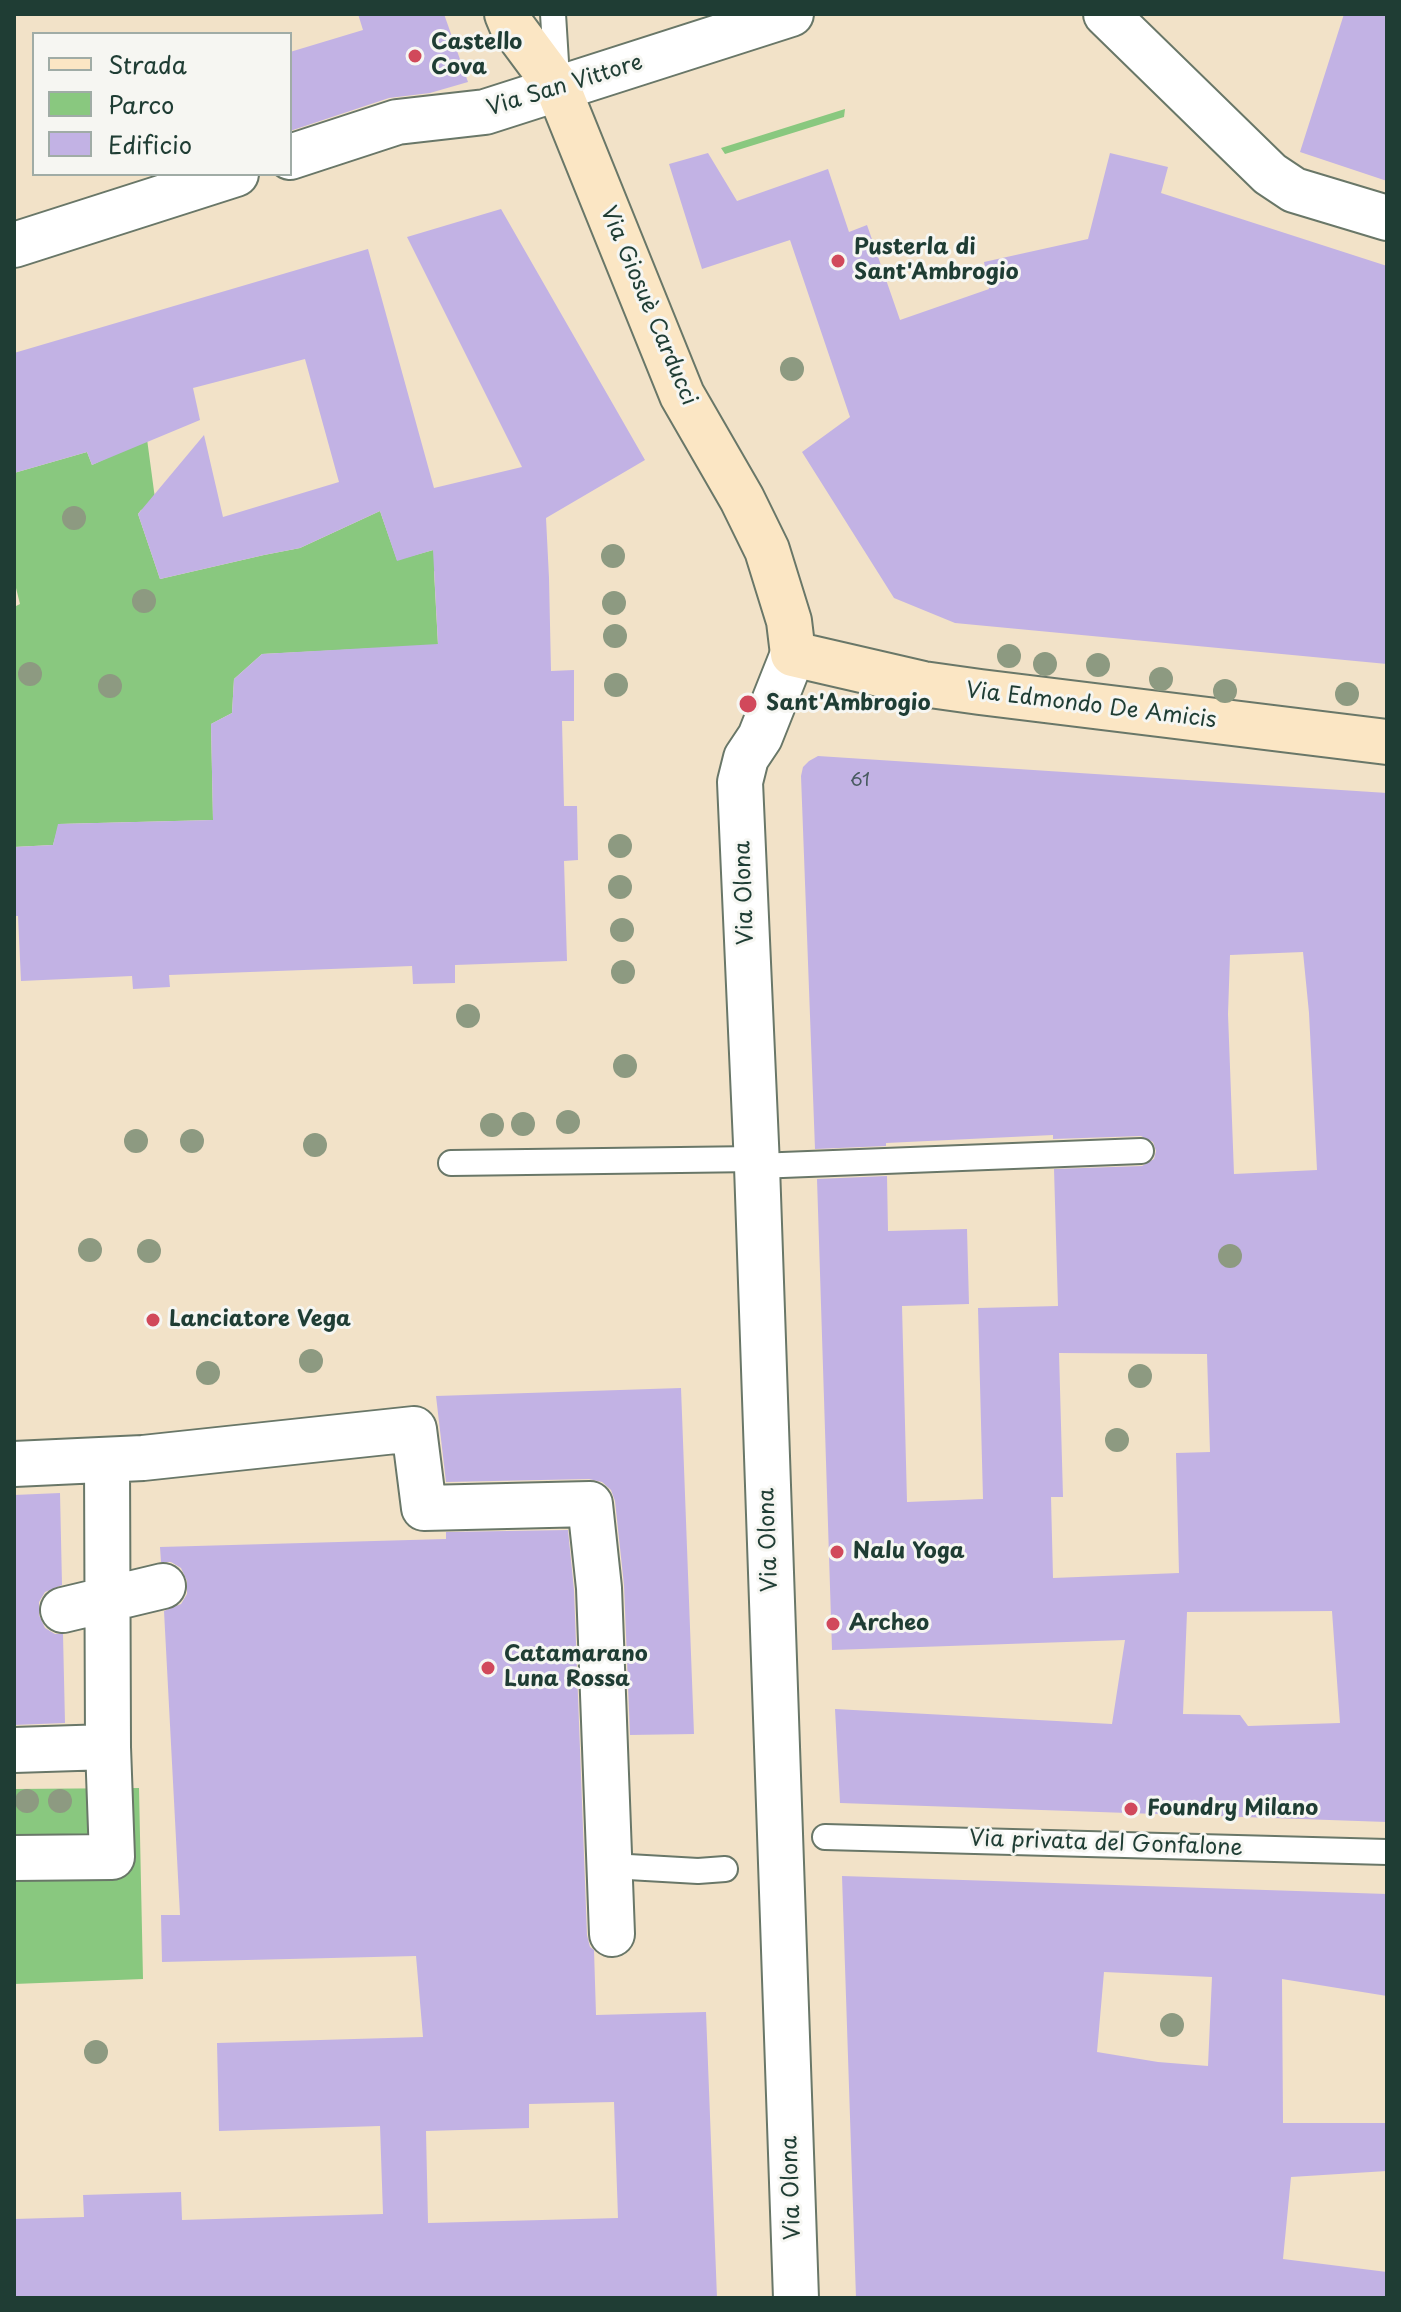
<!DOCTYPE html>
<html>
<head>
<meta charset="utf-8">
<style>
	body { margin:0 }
	#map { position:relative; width:1401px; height:2312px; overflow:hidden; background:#f2e2c8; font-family:"Playpen Sans",sans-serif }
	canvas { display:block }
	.frame { position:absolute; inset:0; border:16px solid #1f3d34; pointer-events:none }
	.legend { position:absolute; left:32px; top:32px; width:260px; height:144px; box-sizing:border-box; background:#f6f6f2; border:2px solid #a0aca6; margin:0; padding:10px 14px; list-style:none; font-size:24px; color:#1f3d34 }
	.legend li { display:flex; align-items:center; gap:16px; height:40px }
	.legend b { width:40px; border:2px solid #a0aca6 }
</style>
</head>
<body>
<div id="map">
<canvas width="1401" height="2312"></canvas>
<div class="frame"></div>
<ul class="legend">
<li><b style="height:10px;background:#fbe6c4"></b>Strada</li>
<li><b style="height:22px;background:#89c87f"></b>Parco</li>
<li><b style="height:22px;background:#c2b2e4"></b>Edificio</li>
</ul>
</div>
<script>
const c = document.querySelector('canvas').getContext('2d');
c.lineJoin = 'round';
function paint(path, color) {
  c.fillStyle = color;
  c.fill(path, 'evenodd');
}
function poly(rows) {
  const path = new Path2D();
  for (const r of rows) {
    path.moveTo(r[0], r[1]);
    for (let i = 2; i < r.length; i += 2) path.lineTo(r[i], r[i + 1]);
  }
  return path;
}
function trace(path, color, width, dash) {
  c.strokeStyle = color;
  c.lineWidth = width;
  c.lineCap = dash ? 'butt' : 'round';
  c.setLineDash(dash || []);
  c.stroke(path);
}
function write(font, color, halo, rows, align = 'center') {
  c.font = font + ' "Playpen Sans",sans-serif';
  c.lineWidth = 6;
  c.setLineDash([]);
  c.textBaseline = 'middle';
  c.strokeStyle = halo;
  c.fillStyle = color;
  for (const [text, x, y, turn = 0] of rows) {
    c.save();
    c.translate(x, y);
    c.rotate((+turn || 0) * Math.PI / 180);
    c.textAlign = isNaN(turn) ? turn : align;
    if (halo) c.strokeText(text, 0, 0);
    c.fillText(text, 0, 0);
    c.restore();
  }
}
const green = poly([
	[845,109,844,117,725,154,721,148],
	[147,439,156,506,141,510,138,514,160,579,264,555,300,548,380,511,397,560,437,549,519,567,434,571,438,645,262,654,234,679,232,713,211,724,213,820,59,824,53,845,14,847,14,607,20,604,14,580,14,473,87,452,92,465],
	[139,1788,143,1979,14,1984,14,1789]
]);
const building = poly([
	[358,14,444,14,468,82,430,93,389,98,290,131,290,52,363,30],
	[1344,14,1387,14,1387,181,1300,152],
	[708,153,737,201,828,169,849,232,867,225,900,320,989,289,984,262,1088,239,1110,153,1168,167,1161,193,1387,266,1387,664,955,623,894,598,802,452,850,417,790,240,702,269,669,164],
	[501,209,645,460,546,518,549,578,551,671,574,670,574,721,562,721,564,806,577,806,578,860,564,861,567,961,455,965,455,983,413,984,412,966,169,975,170,987,133,989,132,976,21,981,18,916,14,916,14,847,53,845,58,824,213,820,211,724,232,713,234,679,262,654,438,644,433,550,397,561,380,511,300,548,264,555,160,579,138,514,204,435,223,517,339,482,305,359,193,388,200,420,92,465,87,452,14,473,14,353,368,249,434,488,522,467,407,237],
	[818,756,1387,793,1387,1822,840,1803,835,1709,1112,1724,1125,1640,832,1650,817,1179,887,1176,888,1231,967,1229,969,1304,902,1306,907,1502,983,1499,978,1308,1058,1306,1054,1169,1142,1166,1154,1159,1156,1151,1153,1142,1141,1136,1053,1139,1053,1135,886,1143,886,1146,815,1149,801,776,803,767,809,761],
	[1303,952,1309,1013,1317,1170,1234,1174,1228,1014,1230,955],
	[1059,1353,1207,1354,1210,1452,1176,1453,1179,1573,1053,1578,1051,1497,1063,1497],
	[1332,1611,1340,1723,1248,1726,1240,1715,1183,1714,1187,1612],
	[681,1388,694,1734,630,1735,624,1585,615,1501,611,1490,602,1482,589,1479,446,1482,436,1396],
	[60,1493,62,1585,45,1592,39,1602,39,1615,45,1628,55,1634,63,1634,65,1723,14,1725,14,1495],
	[568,1530,574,1590,587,1935,590,1947,594,1950,596,2015,706,2012,717,2298,14,2298,14,2219,84,2217,83,2195,181,2192,182,2220,383,2214,380,2126,219,2131,217,2043,423,2037,416,1956,162,1962,161,1915,180,1915,164,1611,181,1604,187,1594,187,1581,181,1568,171,1562,161,1562,160,1547,446,1539,446,1532],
	[614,2102,618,2218,428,2223,426,2131,529,2128,529,2104],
	[842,1876,1387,1894,1387,1996,1282,1979,1283,2123,1387,2123,1387,2171,1291,2177,1283,2259,1387,2272,1387,2298,856,2298],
	[1104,1972,1212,1977,1208,2066,1158,2062,1097,2052]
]);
const lane = poly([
	[553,14,557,78],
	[451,1163,756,1159],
	[757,1166,1141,1151],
	[825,1837,1387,1852],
	[611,1866,698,1871,725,1869]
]);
const street = poly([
	[1106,14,1270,174,1294,190,1387,218],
	[290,157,397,122,485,112,791,14],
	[14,245,236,174],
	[793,654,760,737,746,758,740,782,757,1166,796,2298],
	[14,1464,143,1458,414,1429,424,1508,590,1504,599,1588,612,1934],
	[63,1610,163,1586],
	[14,1750,108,1747,107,1460],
	[14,1858,112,1857,108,1747]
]);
const secondary = poly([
	[507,14,512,26,558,88,682,395,742,499,767,550,789,621,793,654,923,684,980,692,1387,742]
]);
const trees = [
	[792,369],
	[74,518],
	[613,556],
	[144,601],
	[614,603],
	[615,636],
	[1009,656],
	[1045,664],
	[1098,665],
	[30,674],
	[1161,679],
	[616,685],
	[110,686],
	[1225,691],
	[1347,694],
	[620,846],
	[620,887],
	[622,930],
	[623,972],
	[468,1016],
	[625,1066],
	[568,1122],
	[523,1124],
	[492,1125],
	[136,1141],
	[192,1141],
	[315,1145],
	[90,1250],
	[149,1251],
	[1230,1256],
	[311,1361],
	[208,1373],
	[1140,1376],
	[1117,1440],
	[27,1801],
	[60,1801],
	[1172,2025],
	[96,2052]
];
const markers = [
	[415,56,8,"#d1495b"],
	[838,261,8,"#d1495b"],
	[748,704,10,"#d1495b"],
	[153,1320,8,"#d1495b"],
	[837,1552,8,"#d1495b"],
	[833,1624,8,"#d1495b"],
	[488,1668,8,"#d1495b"],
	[1131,1809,8,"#d1495b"]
];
const numberNames = [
	["61",860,781]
];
const poiNames = [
	["Castello",431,43],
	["Cova",431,68],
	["Pusterla di",854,248],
	["Sant'Ambrogio",854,273],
	["Sant'Ambrogio",766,704],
	["Lanciatore Vega",169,1320],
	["Nalu Yoga",853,1552],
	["Archeo",849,1624],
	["Catamarano",504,1655],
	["Luna Rossa",504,1680],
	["Foundry Milano",1147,1809]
];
const streetNames = [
	["Via San Vittore",565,86,-17],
	["Via Giosuè Carducci",648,306,67],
	["Via Edmondo De Amicis",1091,706,7],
	["Via Olona",745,893,-92],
	["Via Olona",769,1540,-92],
	["Via privata del Gonfalone",1106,1844,2],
	["Via Olona",792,2188,-92]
];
paint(green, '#89c87f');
paint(building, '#c2b2e4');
trace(lane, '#697768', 28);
trace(street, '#697768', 48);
trace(secondary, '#697768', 48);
trace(lane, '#fff', 24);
trace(street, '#fff', 44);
trace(secondary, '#fbe6c4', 44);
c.fillStyle = '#8d9a81';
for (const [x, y] of trees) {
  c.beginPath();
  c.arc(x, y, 12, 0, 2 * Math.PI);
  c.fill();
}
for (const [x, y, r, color] of markers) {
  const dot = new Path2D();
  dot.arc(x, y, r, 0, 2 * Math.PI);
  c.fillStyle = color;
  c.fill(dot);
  trace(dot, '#f6f6f2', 3);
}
write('18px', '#485a60', null, numberNames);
write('bold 22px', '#1f3d34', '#f6f6f2', poiNames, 'left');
write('22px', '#1f3d34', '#f6f6f2', streetNames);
</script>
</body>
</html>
